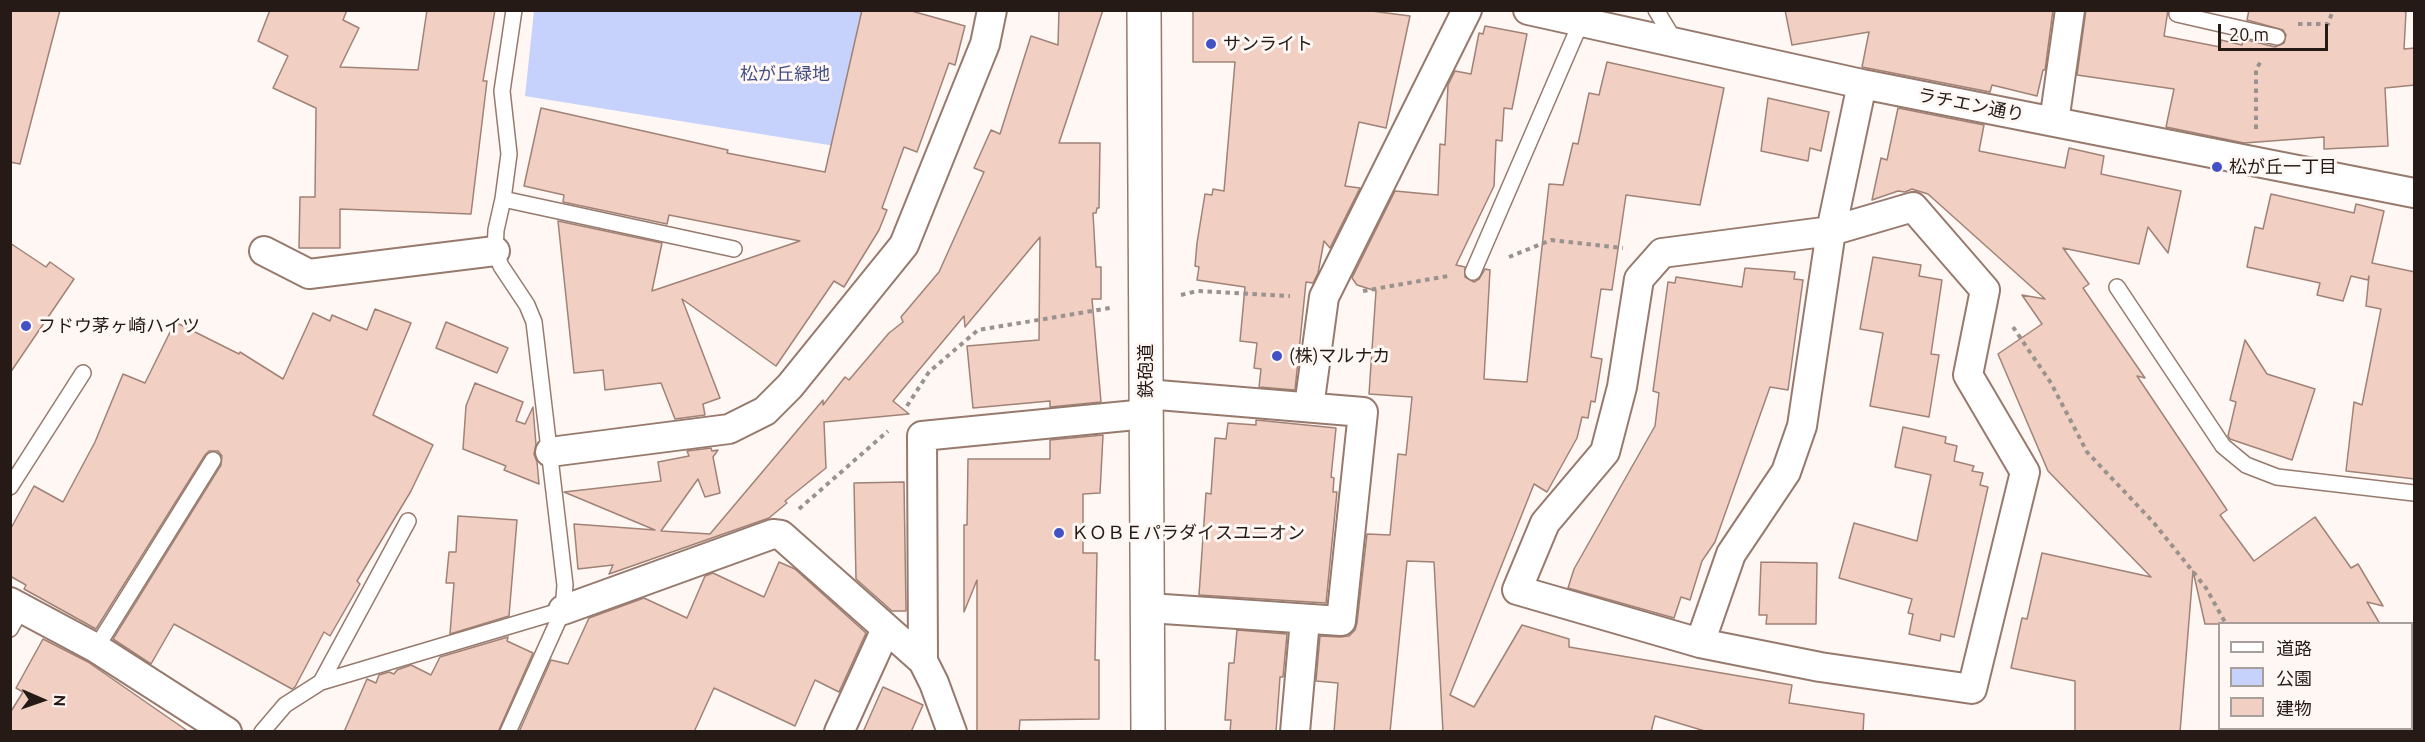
<!DOCTYPE html>
<html>
<head>
<meta charset="utf-8">
<style>
	body { margin:0 }
	#map { position:relative; width:2425px; height:742px; overflow:hidden; background:#fef7f4; font-family:Ubuntu,"Noto Sans JP",sans-serif }
	canvas { display:block }
	.frame { position:absolute; inset:0; border:12px solid #251a15; pointer-events:none }
	.legend { position:absolute; left:2218px; top:622px; width:195px; height:108px; box-sizing:border-box; background:#fef7f4; border:2px solid #a79f9b; margin:0; padding:8px 10px; list-style:none; font-size:18px; color:#251a15 }
	.legend li { display:flex; align-items:center; gap:12px; height:30px }
	.legend b { width:30px; border:2px solid #a79f9b }
	.north { position:absolute; left:12px; top:670px; width:60px; height:60px; -webkit-text-stroke:4px #fef7f4; paint-order:stroke; rotate:92deg; font-size:16px; font-weight:700; line-height:24px; text-align:center; color:#251a15 }
	.north::after { content:''; display:block; margin:auto; width:21px; height:27px; background:#251a15; clip-path:polygon(50% 0,100% 100%,50% 72%,0 100%) }
	.scale { position:absolute; left:2218px; top:24px; width:110px; height:27px; box-sizing:border-box; border:3px solid #251a15; border-top:0; padding-left:8px; font-size:18px; line-height:21px; white-space:nowrap; color:#251a15; -webkit-text-stroke:4px #fef7f4; paint-order:stroke }
</style>
</head>
<body>
<div id="map">
<canvas width="2425" height="742"></canvas>
<div class="frame"></div>
<ul class="legend">
<li><b style="height:8px;background:#fff"></b>道路</li>
<li><b style="height:16px;background:#c6d2fb"></b>公園</li>
<li><b style="height:16px;background:#f1d0c3"></b>建物</li>
</ul>
<div class="north">N</div>
<div class="scale">20 m</div>
</div>
<script>
const c = document.querySelector('canvas').getContext('2d');
c.lineJoin = 'round';
function paint(path, color) {
  c.fillStyle = color;
  c.fill(path, 'evenodd');
}
function poly(rows) {
  const path = new Path2D();
  for (const r of rows) {
    path.moveTo(r[0], r[1]);
    for (let i = 2; i < r.length; i += 2) path.lineTo(r[i], r[i + 1]);
  }
  return path;
}
function trace(path, color, width, dash) {
  c.strokeStyle = color;
  c.lineWidth = width;
  c.lineCap = dash ? 'butt' : 'round';
  c.setLineDash(dash || []);
  c.stroke(path);
}
function write(font, color, halo, rows, align = 'center') {
  c.font = font + ' Ubuntu,"Noto Sans JP",sans-serif';
  c.lineWidth = 6;
  c.setLineDash([]);
  c.textBaseline = 'middle';
  c.strokeStyle = halo;
  c.fillStyle = color;
  for (const [text, x, y, turn = 0] of rows) {
    c.save();
    c.translate(x, y);
    c.rotate((+turn || 0) * Math.PI / 180);
    c.textAlign = isNaN(turn) ? turn : align;
    if (halo) c.strokeText(text, 0, 0);
    c.fillText(text, 0, 0);
    c.restore();
  }
}
const green = poly([
	[534,11,867,11,835,146,525,96]
]);
const building = poly([
	[10,10,60,10,20,164,10,162,10,10],
	[270,10,347,10,343,20,359,28,340,67,418,70,427,10,495,10,483,81,487,81,471,214,340,209,340,248,299,248,300,197,315,197,316,108,273,88,288,56,258,41,270,10],
	[862,10,908,10,965,26,955,65,949,63,917,152,904,147,882,208,887,210,879,230,844,287,834,281,776,366,682,299,720,398,703,404,705,415,675,419,661,383,605,390,603,370,574,373,558,221,662,243,652,291,800,241,669,215,667,224,563,202,564,195,524,186,541,108,728,150,727,153,825,172,862,10],
	[1059,10,1103,10,1059,143,1100,143,1099,208,1097,208,1096,213,1093,213,1096,267,1101,267,1101,299,1092,299,1101,402,1050,407,1050,401,973,408,967,346,1039,340,1040,237,965,327,964,316,893,401,909,414,824,422,826,468,785,501,787,503,769,518,609,574,613,565,578,569,574,524,655,530,564,492,661,481,658,462,689,456,687,451,711,448,712,451,718,450,713,457,720,493,705,497,698,479,661,531,710,534,823,400,823,405,845,377,849,380,889,333,903,322,901,317,939,272,984,172,974,168,991,130,1000,134,1031,36,1058,45,1059,10],
	[1193,10,1364,10,1410,16,1386,128,1359,122,1345,186,1360,188,1330,248,1324,241,1318,273,1313,283,1306,282,1295,390,1259,387,1261,369,1254,368,1257,343,1240,341,1245,287,1197,280,1199,267,1195,266,1197,243,1205,194,1212,195,1213,189,1224,191,1235,62,1193,62,1193,10],
	[1785,10,2053,10,2045,70,2043,70,2037,96,1992,85,1990,92,1862,67,1869,32,1792,45,1785,10],
	[2086,10,2168,10,2164,36,2220,47,2221,40,2242,45,2243,39,2275,47,2284,43,2286,35,2283,30,2247,20,2249,10,2400,10,2406,12,2404,49,2415,48,2415,85,2385,88,2388,146,2324,149,2324,137,2244,143,2166,127,2174,89,2077,75,2086,10],
	[1485,26,1527,34,1512,109,1504,108,1502,141,1496,140,1494,186,1456,265,1465,267,1465,277,1474,282,1479,279,1485,269,1490,270,1484,379,1527,382,1549,184,1563,185,1573,143,1578,144,1589,93,1599,95,1607,62,1724,88,1700,205,1626,195,1612,290,1601,289,1591,357,1602,359,1595,402,1591,401,1588,418,1582,417,1577,438,1547,492,1534,484,1450,695,1474,707,1522,625,1569,639,1569,647,1792,685,1789,703,1864,714,1863,732,1708,732,1655,716,1651,732,1443,732,1434,562,1407,561,1390,732,1334,732,1338,683,1316,681,1320,636,1340,637,1349,636,1355,630,1357,623,1367,534,1390,535,1398,454,1406,455,1412,397,1369,394,1376,291,1357,285,1352,278,1395,191,1438,195,1440,144,1445,145,1448,85,1455,71,1471,74,1479,33,1483,34,1485,26],
	[1768,98,1829,112,1821,151,1810,148,1808,161,1761,151,1768,98],
	[1898,108,1984,125,1979,151,2065,168,2069,148,2104,156,2101,174,2181,191,2168,253,2148,227,2139,264,2063,248,2089,284,2083,288,2145,378,2137,376,2227,510,2220,515,2254,561,2315,517,2351,568,2358,564,2383,606,2367,602,2380,624,2205,624,2193,571,2180,732,2075,732,2075,681,2011,668,2022,618,2027,619,2042,553,2151,577,2048,471,1998,354,2042,324,2022,295,2045,299,1928,194,1912,189,1905,192,1898,191,1872,200,1881,158,1887,160,1898,108],
	[2271,194,2354,213,2356,204,2384,211,2372,263,2415,272,2415,479,2346,471,2354,402,2362,405,2381,309,2366,306,2369,276,2368,280,2351,276,2343,301,2317,295,2320,283,2247,267,2255,227,2263,229,2271,194],
	[10,243,46,267,50,262,74,279,10,373,10,243],
	[1873,257,1921,265,1919,276,1942,280,1931,354,1939,355,1929,417,1870,406,1883,333,1860,329,1873,257],
	[1745,268,1795,272,1794,279,1803,280,1788,390,1770,387,1715,542,1702,561,1690,600,1681,597,1674,618,1568,588,1574,569,1655,426,1659,393,1653,391,1668,282,1675,283,1676,277,1742,287,1745,268],
	[375,309,411,323,373,415,433,445,411,491,357,581,360,584,330,636,324,632,295,687,292,689,174,624,151,664,113,639,221,465,222,456,218,451,209,451,205,455,96,629,24,589,26,585,10,576,10,530,34,486,63,502,95,442,123,374,145,383,175,322,239,354,240,352,283,379,313,313,330,321,332,315,367,330,375,309],
	[446,322,508,348,497,373,436,348,446,322],
	[2245,340,2267,374,2315,389,2292,460,2230,439,2228,436,2236,402,2230,400,2245,340],
	[475,383,523,402,516,421,525,424,533,407,536,445,534,454,537,462,539,484,504,470,506,466,463,449,466,406,475,383],
	[1256,420,1336,428,1331,477,1334,478,1333,492,1337,492,1326,603,1199,595,1206,493,1211,494,1215,438,1226,439,1228,423,1256,425,1256,420],
	[1903,427,1946,437,1945,443,1957,446,1954,461,1974,466,1972,471,1983,473,1980,485,1988,487,1954,637,1941,634,1940,641,1909,634,1913,614,1908,613,1912,599,1839,578,1854,523,1917,541,1931,475,1895,467,1903,427],
	[1103,435,1100,493,1083,494,1083,553,1097,553,1095,660,1099,660,1099,719,1020,720,1019,732,977,732,977,580,964,612,964,525,967,525,968,459,1050,459,1050,440,1103,435],
	[904,482,906,611,892,611,856,579,854,483,904,482],
	[458,516,517,520,509,616,450,634,454,583,446,583,449,552,456,552,458,516],
	[779,562,795,569,866,633,839,692,815,680,795,726,714,688,694,732,519,732,551,660,568,664,589,618,644,598,687,618,705,576,713,573,764,597,779,562],
	[1761,562,1817,563,1816,624,1766,624,1767,615,1759,615,1761,562],
	[1237,630,1287,634,1283,677,1280,677,1276,732,1230,732,1231,720,1225,720,1229,663,1234,663,1237,630],
	[508,637,507,641,533,653,498,732,344,732,367,679,376,683,379,675,389,672,394,674,397,670,411,665,431,675,440,657,508,637],
	[43,639,88,662,189,732,10,732,10,713,23,692,16,688,43,639],
	[883,687,923,705,911,732,863,732,883,687]
]);
const path = poly([
	[2298,24,2328,24,2333,10],
	[2256,129,2256,69,2262,60],
	[1509,257,1551,240,1623,248],
	[1363,291,1448,276],
	[1181,295,1197,291,1290,296],
	[2013,327,2051,383,2087,452,2154,523,2206,588,2226,624],
	[907,406,929,372,978,330,1110,308],
	[799,509,888,431],
	[2277,728,2278,732]
]);
const service = poly([
	[1656,10,1676,43],
	[2177,14,2277,37],
	[503,199,734,249],
	[1473,272,1581,22],
	[2117,287,2223,446,2246,465,2277,477,2414,493],
	[10,487,83,373],
	[10,629,22,608],
	[96,648,213,460],
	[321,682,408,521],
	[262,732,285,705,321,682,563,610],
	[508,732,563,610,565,585,534,322,527,305,501,266,495,251,496,230,503,199,509,154,502,91,514,10]
]);
const minor = poly([
	[1528,10,1862,84,2414,193],
	[2054,122,2070,10],
	[264,251,309,274,495,251],
	[1146,394,1363,412,1341,621,1149,608],
	[1309,407,1324,297,1467,10],
	[550,452,729,429,765,411,790,386,904,245,985,44,992,10],
	[10,602,96,648,227,732],
	[563,610,773,534,781,535,923,661,934,683,952,732],
	[1700,643,1731,554,1786,472,1802,426,1831,231,1913,207,1985,290,1968,375,2025,472,1972,689,1820,667,1700,643,1517,590,1545,523,1605,452,1622,387,1639,279,1662,253,1831,231,1862,84],
	[923,661,922,436,1146,414],
	[839,732,886,629],
	[1295,732,1305,620]
]);
const tertiary = poly([
	[1144,10,1148,732]
]);
const markers = [
	[1211,44,6,"#4252c6"],
	[2217,167,6,"#4252c6"],
	[26,326,6,"#4252c6"],
	[1277,356,6,"#4252c6"],
	[1059,533,6,"#4252c6"]
];
const poiNames = [
	["サンライト",1223,44],
	["松が丘一丁目",2229,167],
	["フドウ茅ヶ崎ハイツ",38,326],
	["(株)マルナカ",1289,356],
	["ＫＯＢＥパラダイスユニオン",1071,533]
];
const parkNames = [
	["松が丘緑地",785,74]
];
const streetNames = [
	["ラチエン通り",1971,105,11],
	["鉄砲道",1146,371,-90]
];
paint(green, '#c6d2fb');
paint(building, '#f1d0c3');
trace(building, '#a08276', 1.5);
trace(service, '#977a6d', 18);
trace(minor, '#977a6d', 32);
trace(tertiary, '#977a6d', 36);
trace(path, '#9a928e', 4, [4.5, 4.5]);
trace(service, '#fff', 15);
trace(minor, '#fff', 28);
trace(tertiary, '#fff', 33);
for (const [x, y, r, color] of markers) {
  const dot = new Path2D();
  dot.arc(x, y, r, 0, 2 * Math.PI);
  c.fillStyle = color;
  c.fill(dot);
  trace(dot, '#fef7f4', 2);
}
write('18px', '#251a15', '#fef7f4', poiNames, 'left');
write('18px', '#435087', '#fef7f4', parkNames);
write('18px', '#251a15', '#fef7f4', streetNames);
</script>
</body>
</html>
